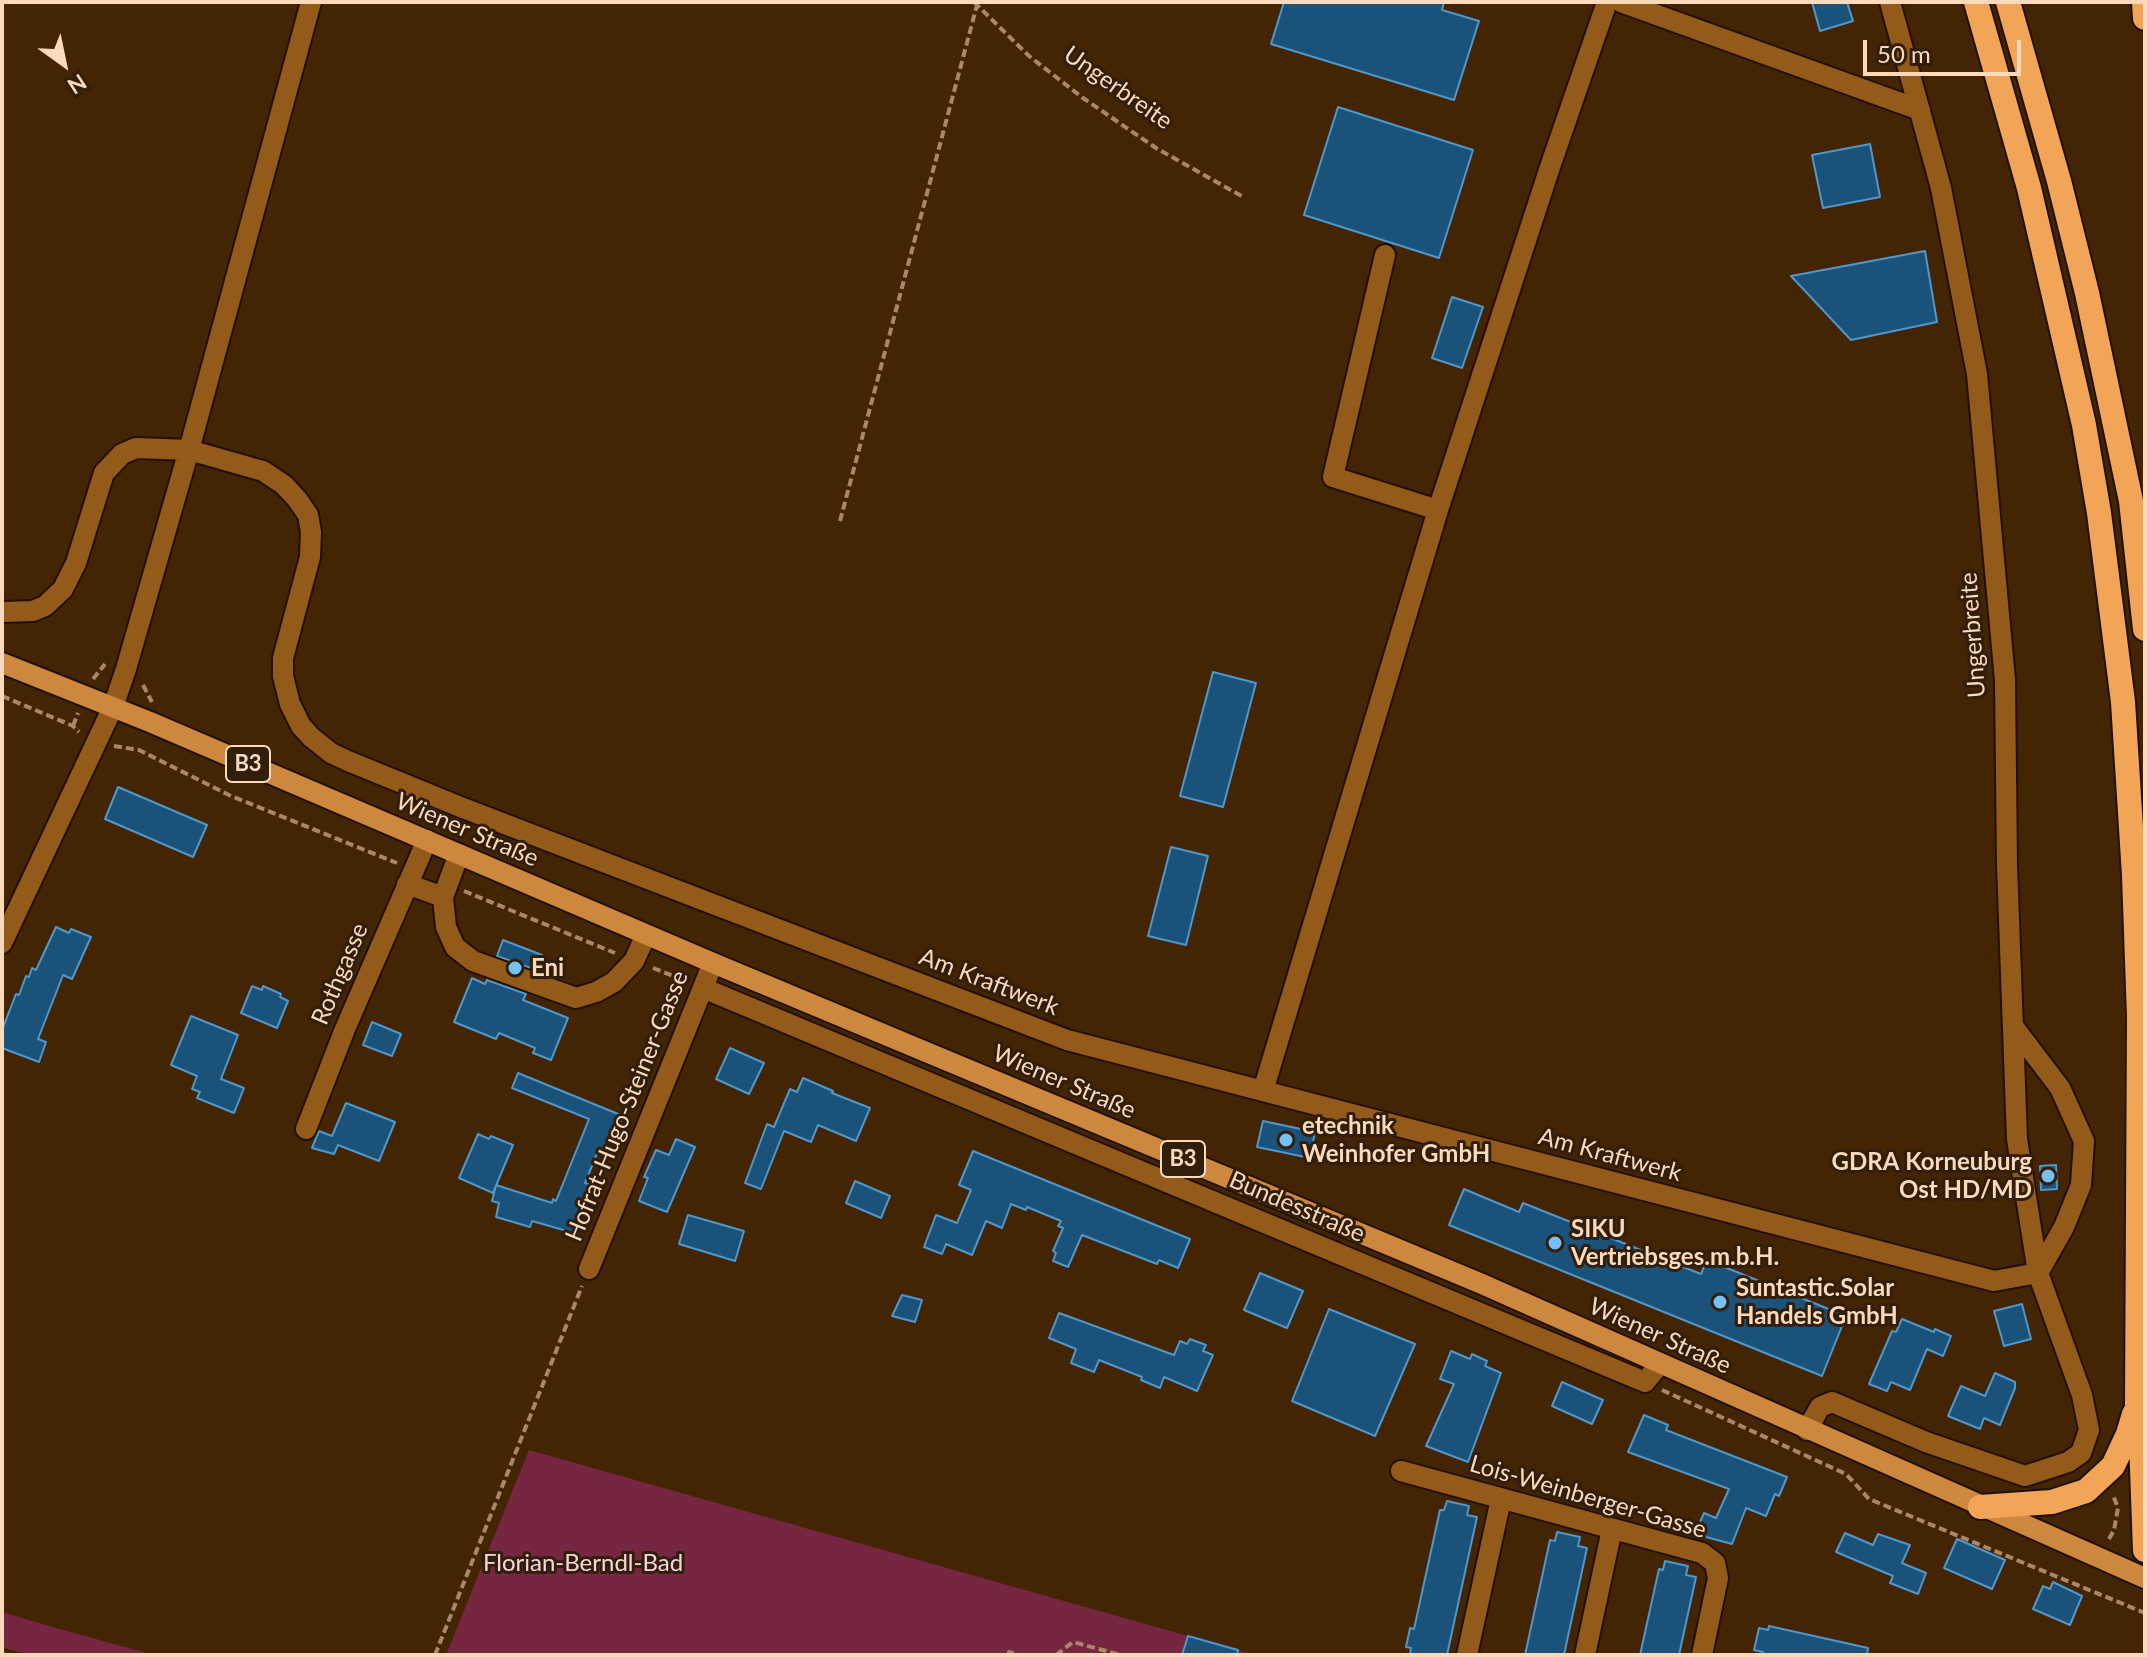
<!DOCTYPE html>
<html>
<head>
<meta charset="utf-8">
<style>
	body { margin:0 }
	#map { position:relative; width:2147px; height:1657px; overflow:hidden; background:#432403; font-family:Lato,sans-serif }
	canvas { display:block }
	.frame { position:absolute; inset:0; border:4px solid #fbdabc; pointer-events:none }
	.north { position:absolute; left:24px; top:24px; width:80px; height:80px; -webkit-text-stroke:6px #311e0b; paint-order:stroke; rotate:147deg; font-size:22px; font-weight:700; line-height:32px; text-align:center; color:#fbdabc }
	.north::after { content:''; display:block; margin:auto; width:28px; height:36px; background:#fbdabc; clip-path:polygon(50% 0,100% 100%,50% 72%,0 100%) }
	.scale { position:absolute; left:1863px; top:40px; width:158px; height:36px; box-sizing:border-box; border:4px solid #fbdabc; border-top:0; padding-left:10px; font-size:24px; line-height:28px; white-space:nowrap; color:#fbdabc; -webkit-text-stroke:6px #311e0b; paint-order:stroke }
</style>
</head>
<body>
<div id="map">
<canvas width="2147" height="1657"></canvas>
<div class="frame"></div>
<div class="north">N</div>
<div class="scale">50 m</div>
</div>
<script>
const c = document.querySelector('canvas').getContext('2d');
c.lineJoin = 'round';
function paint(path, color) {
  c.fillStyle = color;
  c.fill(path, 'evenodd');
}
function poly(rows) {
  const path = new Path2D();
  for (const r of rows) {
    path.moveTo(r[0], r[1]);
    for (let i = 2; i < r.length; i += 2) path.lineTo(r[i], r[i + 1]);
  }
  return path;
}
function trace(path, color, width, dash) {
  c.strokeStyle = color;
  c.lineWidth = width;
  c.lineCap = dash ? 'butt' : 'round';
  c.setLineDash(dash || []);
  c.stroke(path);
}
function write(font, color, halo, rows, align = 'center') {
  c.font = font + ' Lato,sans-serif';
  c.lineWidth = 6;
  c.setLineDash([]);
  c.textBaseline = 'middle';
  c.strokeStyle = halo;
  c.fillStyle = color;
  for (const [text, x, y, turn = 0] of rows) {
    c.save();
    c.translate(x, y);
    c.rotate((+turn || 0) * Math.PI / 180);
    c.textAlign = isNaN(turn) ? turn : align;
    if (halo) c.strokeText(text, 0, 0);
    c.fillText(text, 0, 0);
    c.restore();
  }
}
const green = poly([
	[529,1450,1188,1636,1256,1655,446,1655],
	[2,1612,49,1626,154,1655,29,1655,2,1647]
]);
const building = poly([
	[1284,2,1444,2,1442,10,1479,21,1454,100,1271,44,1284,2],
	[1812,2,1847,2,1853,21,1820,31,1812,2],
	[1338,107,1473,150,1439,258,1304,215,1338,107],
	[1870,144,1880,197,1823,208,1812,155,1870,144],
	[1925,251,1937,322,1851,340,1791,276,1925,251],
	[1452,297,1483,307,1462,368,1432,358,1452,297],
	[1213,672,1256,683,1223,807,1180,796,1213,672],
	[118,787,207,825,193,857,105,819,118,787],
	[1171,847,1208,856,1186,945,1148,936,1171,847],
	[56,927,69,933,71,929,91,937,72,979,63,975,38,1039,46,1042,39,1062,2,1048,2,1030,16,994,19,995,26,976,29,977,32,968,36,970,56,927],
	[503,940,542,955,536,970,497,956,503,940],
	[472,978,485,984,487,980,526,994,523,1000,568,1018,551,1060,533,1053,535,1048,499,1033,496,1039,454,1022,472,978],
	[252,986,262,990,263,986,281,994,280,997,288,1001,277,1028,241,1013,252,986],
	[191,1016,238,1035,221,1079,244,1088,234,1113,197,1098,200,1092,192,1089,197,1076,171,1065,191,1016],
	[372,1022,401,1034,392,1056,363,1045,372,1022],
	[730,1048,764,1063,749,1094,716,1079,730,1048],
	[518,1073,623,1116,607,1155,598,1151,585,1183,593,1186,574,1233,532,1221,530,1227,496,1217,499,1203,492,1201,496,1185,552,1203,553,1199,556,1201,589,1119,512,1088,518,1073],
	[803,1078,833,1091,832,1093,870,1108,856,1141,818,1125,811,1142,784,1131,761,1189,745,1183,767,1124,774,1127,790,1089,797,1092,803,1078],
	[346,1103,395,1122,379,1161,338,1145,334,1154,312,1148,319,1131,332,1136,346,1103],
	[1263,1121,1315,1132,1310,1158,1257,1147,1263,1121],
	[478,1134,489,1139,491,1136,513,1145,493,1193,459,1178,478,1134],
	[676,1139,695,1147,667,1212,639,1201,648,1178,644,1177,656,1150,669,1155,676,1139],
	[973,1151,1190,1239,1178,1268,1159,1260,1157,1264,1082,1235,1068,1267,1053,1261,1056,1253,1053,1251,1063,1228,1058,1226,1061,1221,1027,1207,1026,1210,1011,1204,1002,1228,986,1221,972,1255,946,1244,942,1254,924,1247,936,1215,957,1223,971,1190,959,1185,973,1151],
	[2056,1165,2057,1189,2041,1190,2040,1166,2056,1165],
	[855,1181,890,1196,881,1218,846,1203,855,1181],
	[1464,1189,1519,1212,1523,1203,1701,1274,1707,1260,1846,1316,1822,1376,1449,1225,1464,1189],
	[688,1215,744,1231,735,1261,679,1244,688,1215],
	[1260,1273,1303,1291,1287,1328,1244,1310,1260,1273],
	[902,1295,922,1300,915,1322,892,1316,902,1295],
	[2022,1304,2031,1339,2004,1346,1994,1311,2022,1304],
	[1329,1309,1415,1344,1375,1436,1292,1401,1329,1309],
	[1059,1313,1174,1355,1180,1341,1187,1344,1190,1339,1206,1345,1203,1351,1213,1355,1197,1391,1164,1377,1160,1388,1141,1380,1142,1377,1099,1360,1094,1372,1071,1363,1076,1349,1049,1338,1059,1313],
	[1902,1319,1934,1332,1935,1329,1951,1336,1943,1356,1927,1349,1910,1390,1891,1382,1887,1391,1869,1384,1892,1331,1896,1332,1902,1319],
	[1451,1351,1470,1359,1472,1354,1487,1361,1485,1366,1501,1373,1468,1462,1426,1446,1454,1384,1440,1379,1451,1351],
	[1995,1373,2015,1382,2015,1388,2000,1425,1984,1418,1980,1429,1948,1416,1961,1386,1985,1396,1995,1373],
	[1562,1382,1603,1400,1592,1424,1552,1406,1562,1382],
	[1644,1415,1668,1425,1666,1430,1787,1477,1779,1496,1775,1494,1766,1516,1746,1508,1732,1544,1695,1534,1704,1513,1716,1518,1729,1489,1628,1452,1644,1415],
	[1447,1501,1469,1506,1467,1515,1477,1517,1447,1655,1410,1655,1411,1648,1406,1647,1410,1628,1414,1629,1440,1510,1444,1510,1447,1501],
	[1557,1532,1580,1537,1578,1546,1587,1548,1564,1655,1525,1655,1550,1540,1555,1541,1557,1532],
	[1845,1533,1873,1545,1878,1534,1910,1545,1902,1563,1926,1573,1918,1594,1890,1583,1893,1576,1836,1552,1845,1533],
	[1957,1539,2005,1560,1992,1589,1944,1568,1957,1539],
	[1665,1561,1688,1566,1686,1575,1696,1577,1679,1655,1640,1655,1659,1569,1663,1570,1665,1561],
	[2053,1582,2082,1596,2070,1625,2033,1609,2043,1586,2050,1589,2053,1582],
	[1769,1626,1868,1648,1867,1655,1763,1655,1763,1652,1754,1650,1759,1628,1768,1630,1769,1626],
	[1188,1636,1238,1650,1237,1655,1182,1655,1188,1636]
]);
const path = poly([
	[974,2,1029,56,1083,98,1156,148,1245,198],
	[840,521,977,5],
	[93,679,105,664],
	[143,685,152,702],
	[2,696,73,726,79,732],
	[73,726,78,713],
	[114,746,139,750,229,795,397,863],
	[464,891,615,953],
	[653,968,686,981],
	[1662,1390,1846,1474,1869,1499,2145,1613],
	[2109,1539,2114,1530,2118,1508,2113,1495],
	[2,1654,6,1655],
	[435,1655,582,1286],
	[1008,1655,1009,1652,1019,1655],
	[1056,1655,1073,1642,1121,1655]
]);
const minor = poly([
	[1621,2,1920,110],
	[1385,255,1333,477,1438,510],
	[2,612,33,611,45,606,63,589,76,563,104,473,122,454,136,448,189,450,263,471,284,485,297,499,308,515,311,532,310,557,283,658,283,676,290,704,301,726,311,737,331,753,348,761,463,808,1067,1040,1994,1281,2038,1273],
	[459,854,443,897,446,927,455,947,473,961,576,998,596,992,614,982,634,961,646,935],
	[407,884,443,897],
	[2,943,113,707,126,669,189,450,311,2],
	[703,988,1645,1382,1659,1365],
	[2013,1026,2060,1088,2084,1141,2081,1185,2064,1227,2038,1273],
	[1263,1091,1438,510,1550,167,1607,2],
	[306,1129,345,1029,427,840],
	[589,1269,713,963],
	[1807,1430,1820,1407,1832,1402,1926,1442,2025,1476,2068,1462,2081,1453,2089,1430,2082,1395,2038,1273,2017,1139,2007,865,2005,680,1977,374,1941,188,1890,2],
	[1401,1471,1702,1553,1715,1563,1718,1578,1702,1655],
	[1467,1655,1501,1499],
	[1585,1655,1612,1529]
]);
const major = poly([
	[2,663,150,722,713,963,1482,1284,2145,1578]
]);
const highway = poly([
	[1976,2,2029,188,2084,425,2099,513,2123,702,2134,875,2139,1017,2137,1404,2141,1441,2145,1550],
	[2008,2,2059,181,2087,293,2131,501,2145,629],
	[2144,2,2145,18],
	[1980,1507,2052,1502,2086,1491,2113,1466,2128,1434,2134,1414]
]);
const markers = [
	[515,968,8,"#77bff7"],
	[1286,1140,8,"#77bff7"],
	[2048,1176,8,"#77bff7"],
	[1555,1243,8,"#77bff7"],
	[1720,1302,8,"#77bff7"]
];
const shields = [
	[248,764,44],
	[1183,1159,44]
];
const shieldNames = [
	["B3",248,764],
	["B3",1183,1159]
];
const streetNames = [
	["Ungerbreite",1118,88,35],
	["Ungerbreite",1973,635,-94],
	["Wiener Straße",467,830,23],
	["Rothgasse",340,974,-67],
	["Am Kraftwerk",989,982,21],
	["Wiener Straße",1064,1082,23],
	["Hofrat-Hugo-Steiner-Gasse",627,1106,-68],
	["Am Kraftwerk",1610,1155,15],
	["Bundesstraße",1297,1207,23],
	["Wiener Straße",1660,1336,24],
	["Lois-Weinberger-Gasse",1588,1497,16]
];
const poiNames = [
	["Eni",531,968],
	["etechnik",1302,1126],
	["Weinhofer GmbH",1302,1154],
	["GDRA Korneuburg",2032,1162,"right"],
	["Ost HD/MD",2032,1190,"right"],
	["SIKU",1571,1229],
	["Vertriebsges.m.b.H.",1571,1257],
	["Suntastic.Solar",1736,1288],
	["Handels GmbH",1736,1316]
];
const parkNames = [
	["Florian-Berndl-Bad",583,1563]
];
paint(green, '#762640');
paint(building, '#1b5279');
trace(building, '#5097cc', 2);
trace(minor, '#221001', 24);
trace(major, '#221001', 24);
trace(highway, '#221001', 28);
trace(path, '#a88868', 4, [8, 4]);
trace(minor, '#945a1a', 20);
trace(major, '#cd873f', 20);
trace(highway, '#f3a557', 24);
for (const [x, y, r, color] of markers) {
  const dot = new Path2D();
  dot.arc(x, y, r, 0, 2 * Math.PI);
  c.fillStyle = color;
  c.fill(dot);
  trace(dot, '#311e0b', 3);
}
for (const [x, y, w] of shields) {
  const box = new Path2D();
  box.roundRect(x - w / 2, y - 18, w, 36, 6);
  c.fillStyle = '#311e0b';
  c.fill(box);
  trace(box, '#fbdabc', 2);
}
write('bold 22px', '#fbdabc', null, shieldNames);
write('24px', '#fbdabc', '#311e0b', streetNames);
write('bold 24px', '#fbdabc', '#311e0b', poiNames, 'left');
write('24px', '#f5d6dc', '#311e0b', parkNames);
</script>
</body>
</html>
